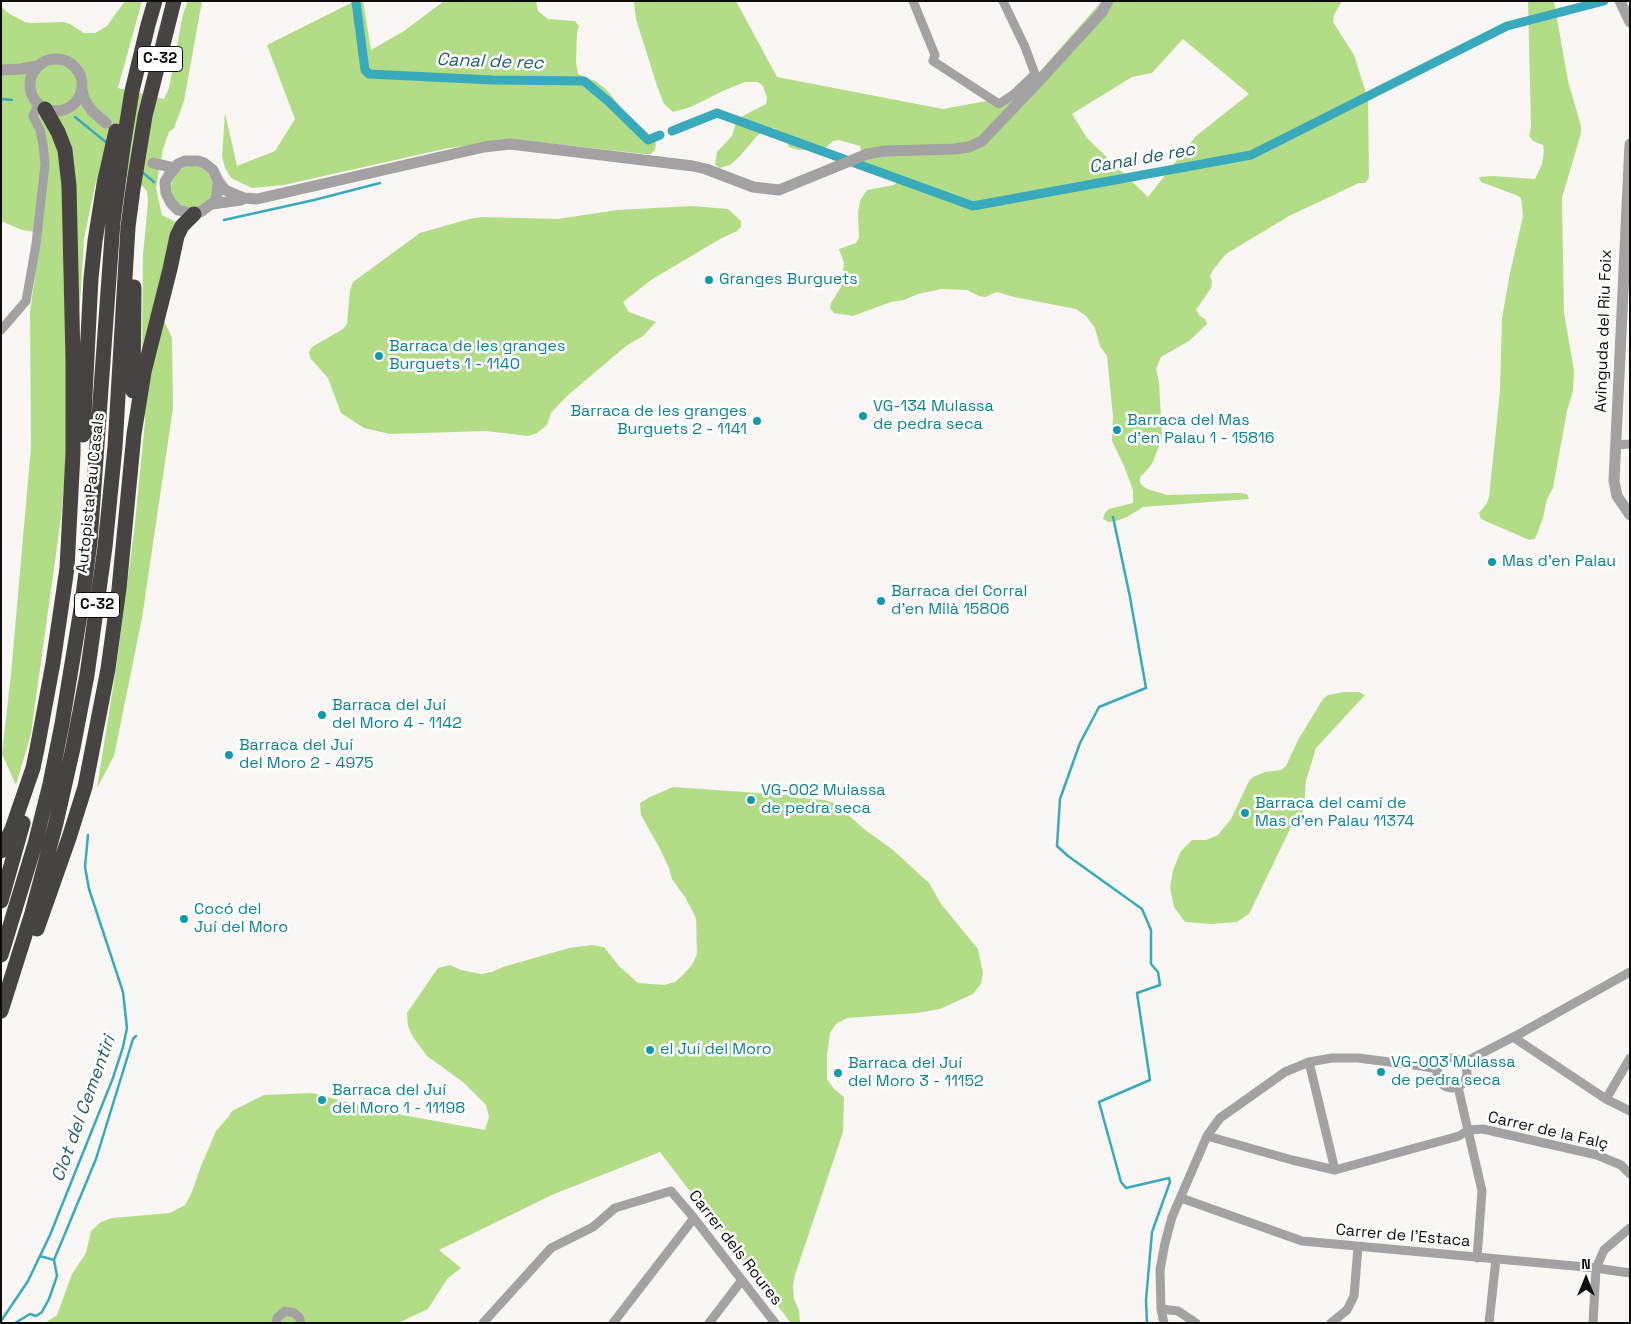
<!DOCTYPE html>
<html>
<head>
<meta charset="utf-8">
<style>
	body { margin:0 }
	#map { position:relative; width:1631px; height:1324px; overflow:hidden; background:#f9f6f3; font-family:"Space Grotesk",sans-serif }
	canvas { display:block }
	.frame { position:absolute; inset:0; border:2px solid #0d0c0b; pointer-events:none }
	.north { position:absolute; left:1561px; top:1254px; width:50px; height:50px; -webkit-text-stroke:4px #fff; paint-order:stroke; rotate:0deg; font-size:14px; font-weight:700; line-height:20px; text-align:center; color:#0d0c0b }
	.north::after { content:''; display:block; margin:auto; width:18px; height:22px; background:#0d0c0b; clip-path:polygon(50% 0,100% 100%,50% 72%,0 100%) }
</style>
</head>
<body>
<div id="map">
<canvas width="1631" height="1324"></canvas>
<div class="frame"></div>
<div class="north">N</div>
</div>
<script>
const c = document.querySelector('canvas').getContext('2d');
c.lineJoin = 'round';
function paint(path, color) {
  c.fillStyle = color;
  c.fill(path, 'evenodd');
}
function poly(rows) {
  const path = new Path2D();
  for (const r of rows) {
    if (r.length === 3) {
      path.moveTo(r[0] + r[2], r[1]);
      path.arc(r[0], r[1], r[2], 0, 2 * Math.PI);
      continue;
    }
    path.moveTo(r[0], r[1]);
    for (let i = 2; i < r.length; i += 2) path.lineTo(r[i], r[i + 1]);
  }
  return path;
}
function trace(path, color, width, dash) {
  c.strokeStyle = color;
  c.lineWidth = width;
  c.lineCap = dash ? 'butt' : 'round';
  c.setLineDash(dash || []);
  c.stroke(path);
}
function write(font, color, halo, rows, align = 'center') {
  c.font = font + ' "Space Grotesk",sans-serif';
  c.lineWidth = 5;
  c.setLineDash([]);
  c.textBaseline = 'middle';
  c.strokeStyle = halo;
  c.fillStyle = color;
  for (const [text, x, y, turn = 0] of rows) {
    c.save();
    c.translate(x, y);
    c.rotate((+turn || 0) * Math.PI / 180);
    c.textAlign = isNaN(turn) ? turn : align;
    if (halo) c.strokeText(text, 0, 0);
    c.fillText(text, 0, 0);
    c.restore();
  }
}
const green = poly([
	[125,1,142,1,118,88,164,99,169,88,183,14,188,1,202,1,184,101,174,128,169,132,163,149,156,188,162,215,178,223,156,304,172,338,173,408,142,618,114,756,97,788,116,669,134,532,145,421,142,353,143,255,148,202,147,191,137,181,128,178,96,181,84,239,81,290,61,518,31,734,16,785,2,754,11,674,31,447,30,312,41,233,22,230,1,221,1,6,8,13,25,22,31,23,64,22,70,24,84,33,95,33,107,26],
	[355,1,363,1,371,50,404,31,444,1,536,1,538,11,548,19,575,21,579,26,577,32,576,62,578,74,595,81,606,89,636,126,656,143,655,150,651,154,645,154,510,139,444,149,284,185,252,188,231,178,225,168,222,156,225,113,237,166,275,151,295,119,267,45],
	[634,1,736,1,777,77,943,109,1019,95,1102,1,1342,1,1334,15,1333,22,1354,55,1368,99,1369,178,1365,183,1359,183,1289,216,1226,254,1213,270,1210,276,1212,282,1211,288,1196,310,1200,316,1205,319,1207,324,1189,341,1161,357,1156,369,1159,382,1162,438,1153,462,1149,468,1140,477,1140,483,1144,487,1150,490,1168,495,1239,493,1247,494,1249,499,1143,507,1127,517,1116,521,1109,522,1103,519,1105,513,1109,509,1133,503,1133,490,1124,466,1112,441,1113,416,1107,356,1100,346,1095,328,1086,316,1076,309,1014,297,997,292,985,297,979,296,967,290,941,289,918,294,904,300,891,302,853,316,834,313,830,308,831,303,841,287,844,263,839,249,856,243,859,238,858,213,860,201,867,190,894,185,898,181,896,176,872,171,866,168,863,162,860,146,839,140,833,141,824,149,799,150,789,147,784,136,774,128,768,128,757,136,739,157,730,165,719,168,715,164,717,152,732,136,737,119,766,104,767,98,763,86,758,82,745,82,723,91,691,107,673,112,664,104,657,86,636,19],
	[1183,39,1249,94,1196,136,1148,197,1087,138,1072,114,1132,77,1152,73],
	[1528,1,1554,1,1568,81,1581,126,1581,133,1562,198,1564,313,1574,370,1573,391,1567,411,1553,488,1547,499,1543,518,1537,534,1535,539,1529,540,1481,519,1479,513,1487,503,1489,497,1500,391,1502,318,1510,273,1523,216,1521,198,1516,195,1481,182,1479,177,1493,176,1535,179,1542,164,1544,151,1543,145,1533,141,1529,136,1531,127],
	[192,187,21],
	[691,206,728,209,741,221,741,227,737,231,720,239,651,280,623,302,629,312,656,322,643,336,626,346,566,397,551,413,547,425,537,433,528,436,486,431,390,434,364,428,341,413,328,378,310,358,309,352,312,347,343,329,347,324,350,290,353,282,420,233,469,219,482,217,558,219,617,210],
	[1344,692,1359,692,1365,695,1316,748,1306,781,1304,806,1299,824,1292,825,1249,914,1237,922,1211,924,1185,922,1174,907,1170,888,1173,870,1181,851,1192,840,1206,840,1218,835,1231,819,1249,781,1253,777,1265,772,1281,770,1286,766,1298,740,1323,699,1328,695],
	[673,787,786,795,799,798,825,800,836,804,864,829,893,850,929,883,941,904,978,949,983,973,981,984,973,994,940,1009,917,1013,847,1018,836,1024,830,1033,827,1055,827,1079,834,1089,844,1097,843,1132,795,1275,793,1286,794,1299,799,1310,800,1323,791,1323,660,1152,554,1194,439,1250,461,1268,447,1279,428,1309,398,1323,45,1323,57,1315,72,1274,86,1253,91,1231,101,1222,112,1218,170,1213,185,1205,192,1192,201,1166,216,1131,229,1116,232,1111,264,1095,312,1093,386,1112,485,1130,489,1117,486,1105,463,1082,427,1056,413,1037,408,1026,407,1013,438,968,450,965,461,970,481,974,492,972,503,967,569,948,592,945,604,947,619,966,638,983,664,985,675,982,684,974,692,965,697,954,696,918,685,897,672,879,669,868,659,847,641,815,640,803,650,797]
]);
const stream = poly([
	[1,99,12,100],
	[75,117,107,143],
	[142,172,154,182],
	[224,220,314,200,380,183],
	[1113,517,1130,597,1146,688,1099,707,1080,743,1060,799,1057,846,1068,856,1142,909,1151,930,1151,964,1158,972,1160,985,1137,993,1150,1080,1099,1102,1121,1182,1126,1188,1169,1178,1170,1182,1152,1232,1146,1300,1147,1323],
	[40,1256,54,1260],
	[1,1321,28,1281,50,1235,113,1078,123,1047,127,1028,123,992,89,889,85,867,88,835],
	[15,1323,30,1314,36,1316,42,1312,49,1299,57,1276,54,1260,96,1159,133,1039,136,1036]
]);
const canal = poly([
	[356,2,365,70,369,74,492,80,584,81,608,101,648,140,660,135],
	[672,131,717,113,973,206,1251,155,1507,26,1604,1]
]);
const minor = poly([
	[913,1,935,55,933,61,999,104,1014,94,1035,74,1025,47,1003,1],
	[1,330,26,301,36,244,45,165,43,144,40,130,33,116,38,105],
	[1616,445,1630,444],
	[1513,1037,1606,1099,1630,1111],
	[1452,1073,15],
	[1309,1062,1335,1170],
	[1463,1063,1521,1033,1630,972],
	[1458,1087,1482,1191,1477,1258],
	[1606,1099,1630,1058],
	[1207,1136,1292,1160,1335,1170,1459,1136,1469,1130,1483,1129,1597,1155,1621,1165,1630,1174],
	[1181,1198,1302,1241,1596,1268,1630,1273],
	[1161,1309,1178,1311,1196,1323],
	[276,1323,277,1318,285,1311,294,1313,299,1317,301,1323],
	[483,1323,551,1248,593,1227,615,1208,671,1191,694,1218,775,1323],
	[613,1323,694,1218],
	[709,1323,742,1280],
	[1164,1323,1161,1309,1160,1270,1165,1243,1172,1217,1207,1136,1220,1118,1285,1072,1309,1062,1332,1058,1358,1058,1421,1066,1438,1069],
	[1331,1323,1347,1310,1354,1296,1358,1247],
	[1489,1323,1496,1259],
	[1593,1323,1596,1268,1604,1250,1630,1228]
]);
const tertiary = poly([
	[1620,1,1630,22],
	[56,85,26],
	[1,70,21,69,37,66],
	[82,90,84,99,92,111,106,123],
	[1630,144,1614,481,1617,496,1630,515],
	[153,163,175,168],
	[218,181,217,194,215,201,202,211,194,214,178,210,171,203,166,193,165,182,169,175,178,164,185,161,198,161,204,163,213,170,218,181,225,190,244,198,257,199,484,147,510,144,693,166,706,169,753,187,779,190,867,154,885,151,955,149,969,147,982,141,1040,80,1102,12,1108,1],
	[212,204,241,200,244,198]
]);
const motorway = poly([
	[133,391,134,287],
	[83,435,91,278,95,241,104,184,116,131],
	[1,851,12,829,33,768,37,749,53,663,67,568,73,453,73,359,69,186,65,150,58,132,45,109],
	[1,901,23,823],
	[37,929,69,838,85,787,108,669,119,589,134,434,144,372,170,269,177,236,182,226,194,214],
	[1,955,35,844,50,784,62,724,82,603,90,542,113,222,123,147,132,91,148,25,155,1],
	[1,1011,32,913,56,823,73,748,87,675,105,547,115,447,128,227,133,189,145,116,174,1]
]);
const markers = [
	[709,280,5,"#0f9aa8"],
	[379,356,5,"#0f9aa8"],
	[863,416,5,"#0f9aa8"],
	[757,421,5,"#0f9aa8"],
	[1117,430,5,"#0f9aa8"],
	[1492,562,5,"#0f9aa8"],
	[881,601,5,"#0f9aa8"],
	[322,715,5,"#0f9aa8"],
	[229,755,5,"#0f9aa8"],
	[751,800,5,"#0f9aa8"],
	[1245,813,5,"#0f9aa8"],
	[184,919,5,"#0f9aa8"],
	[650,1050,5,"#0f9aa8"],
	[1381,1072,5,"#0f9aa8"],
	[838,1073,5,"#0f9aa8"],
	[322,1100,5,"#0f9aa8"]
];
const shields = [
	[160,59,45],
	[97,605,45]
];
const shieldNames = [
	["C-32",160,59],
	["C-32",97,605]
];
const cultureNames = [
	["Granges Burguets",719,280],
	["Barraca de les granges",389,347],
	["Burguets 1 - 1140",389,365],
	["VG-134 Mulassa",873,407],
	["de pedra seca",873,425],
	["Barraca de les granges",747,412,"right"],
	["Burguets 2 - 1141",747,430,"right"],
	["Barraca del Mas",1127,421],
	["d'en Palau 1 - 15816",1127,439],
	["Mas d'en Palau",1502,562],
	["Barraca del Corral",891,592],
	["d'en Milà 15806",891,610],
	["Barraca del Juí",332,706],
	["del Moro 4 - 1142",332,724],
	["Barraca del Juí",239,746],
	["del Moro 2 - 4975",239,764],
	["VG-002 Mulassa",761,791],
	["de pedra seca",761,809],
	["Barraca del camí de",1255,804],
	["Mas d'en Palau 11374",1255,822],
	["Cocó del",194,910],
	["Juí del Moro",194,928],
	["el Juí del Moro",660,1050],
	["VG-003 Mulassa",1391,1063],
	["de pedra seca",1391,1081],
	["Barraca del Juí",848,1064],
	["del Moro 3 - 11152",848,1082],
	["Barraca del Juí",332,1091],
	["del Moro 1 - 11198",332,1109]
];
const streetNames = [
	["Avinguda del Riu Foix",1604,331,-88],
	["Autopista Pau Casals",91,493,-84],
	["Carrer de la Falç",1548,1131,13],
	["Carrer de l'Estaca",1403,1236,5],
	["Carrer dels Roures",735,1248,52]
];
const waterNames = [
	["Canal de rec",490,62,2],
	["Canal de rec",1142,159,-10],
	["Clot del Cementiri",84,1109,-70]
];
paint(green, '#b2dd86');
trace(stream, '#38aabc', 2.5);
trace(canal, '#38aabc', 9);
trace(minor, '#a3a1a1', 9);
trace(tertiary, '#a3a1a1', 11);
trace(motorway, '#474343', 15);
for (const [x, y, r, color] of markers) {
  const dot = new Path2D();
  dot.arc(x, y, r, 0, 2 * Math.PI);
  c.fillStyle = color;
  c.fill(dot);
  trace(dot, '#fff', 2);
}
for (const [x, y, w] of shields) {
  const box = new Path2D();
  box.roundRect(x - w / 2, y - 12.5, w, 25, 4);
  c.fillStyle = '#fff';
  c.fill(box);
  trace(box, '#0d0c0b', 1);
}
write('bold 15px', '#0d0c0b', null, shieldNames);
write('16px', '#0d838f', '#fff', cultureNames, 'left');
write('16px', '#0d0c0b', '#fff', streetNames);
write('italic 18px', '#225e68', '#fff', waterNames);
</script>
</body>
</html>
